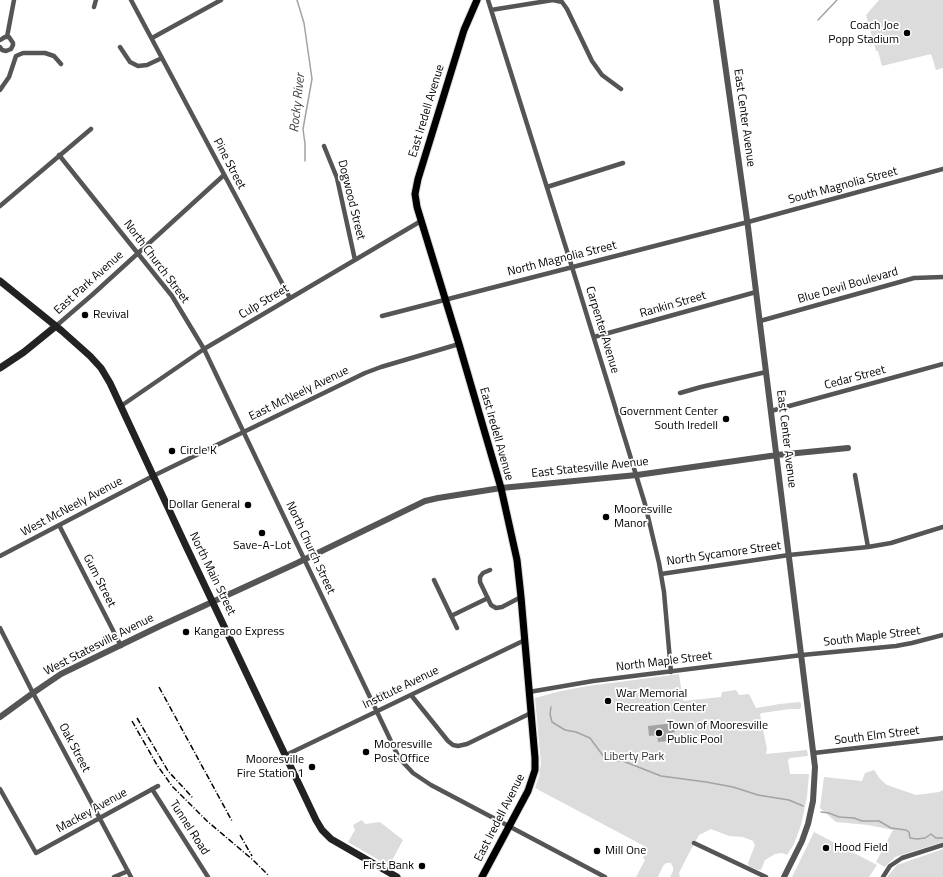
<!DOCTYPE html>
<html>
<head>
<meta charset="utf-8">
<style>
	body { margin:0 }
	canvas { display:block; background:#fff }
</style>
</head>
<body>
<canvas width="943" height="877"></canvas>
<script>
const c = document.querySelector('canvas').getContext('2d');
c.lineJoin = 'round';
function paint(path, color) {
  c.fillStyle = color;
  c.fill(path, 'evenodd');
}
function poly(rows) {
  const path = new Path2D();
  for (const r of rows) {
    path.moveTo(r[0], r[1]);
    for (let i = 2; i < r.length; i += 2) path.lineTo(r[i], r[i + 1]);
  }
  return path;
}
function trace(path, color, width, dash) {
  c.strokeStyle = color;
  c.lineWidth = width;
  c.lineCap = dash ? 'butt' : 'round';
  c.setLineDash(dash || []);
  c.stroke(path);
}
function write(font, color, halo, rows, align = 'center') {
  c.font = font + ' "Titillium Web",sans-serif';
  c.lineWidth = 3.5;
  c.setLineDash([]);
  c.textBaseline = 'middle';
  c.strokeStyle = halo;
  c.fillStyle = color;
  for (const [text, x, y, turn = 0] of rows) {
    c.save();
    c.translate(x, y);
    c.rotate((+turn || 0) * Math.PI / 180);
    c.textAlign = isNaN(turn) ? turn : align;
    if (halo) c.strokeText(text, 0, 0);
    c.fillText(text, 0, 0);
    c.restore();
  }
}
const green = poly([
	[879,0,943,0,943,68,936,70,931,54,882,66,878,51,876,51,866,15],
	[679,674,683,701,721,697,722,692,736,690,739,695,749,694,756,708,780,704,799,702,801,703,801,707,800,709,790,709,762,713,760,714,767,749,766,754,807,750,808,756,790,758,788,760,790,774,809,774,807,797,801,825,794,844,787,855,782,853,775,854,765,860,761,870,758,870,749,866,748,863,755,845,753,841,743,837,729,836,711,829,699,835,687,857,679,873,680,877,670,877,673,871,673,867,671,863,666,863,663,866,658,877,636,877,645,860,643,858,647,849,646,847,535,788,539,776,541,763,535,698,561,691,588,686],
	[874,770,880,779,887,785,916,795,939,792,943,790,943,842,895,857,885,867,876,862,893,830,868,825,836,822,820,808,824,777,862,781,865,773],
	[362,820,365,824,380,822,403,840,389,866,348,842,355,830,353,825],
	[814,832,877,865,869,877,792,877],
	[943,849,943,877,887,877,897,865]
]);
const water = poly([
	[674,723,675,732,666,734,667,741,658,742,657,735,649,736,648,726]
]);
const stream = poly([
	[297,0,304,23,312,79,303,129,305,144,305,161],
	[818,20,837,0],
	[551,707,550,714,552,722,565,730,576,732,590,738,604,757,609,760,623,761,661,776,706,782,733,787,758,795,789,800,803,806],
	[821,812,829,813,839,817,854,818,862,821,879,821,891,828,906,830,909,832,910,838,917,839,925,838,931,834,936,838,943,838]
]);
const minor = poly([
	[131,0,290,298],
	[488,0,572,267,645,504,659,563,664,592,671,672],
	[94,7,96,0],
	[491,10,553,0,562,2,567,9,592,61,602,75,621,89],
	[7,37,14,0],
	[152,38,221,0],
	[0,40,5,37,9,37,13,43,13,45,11,49,6,51,2,50,0,47],
	[120,47,130,62,138,66,147,65,162,58],
	[0,90,9,77,16,56,23,53,45,53,54,56,61,64],
	[324,146,337,178,355,260],
	[59,155,172,296,204,349,399,758,413,773,431,785,605,877],
	[547,187,623,163],
	[0,206,91,129],
	[382,316,748,222,943,169],
	[760,321,914,278,943,277],
	[56,326,92,295,224,175],
	[594,337,756,292],
	[680,393,701,387,766,372],
	[121,406,204,349,421,221],
	[771,411,943,364],
	[855,475,868,547],
	[59,525,121,646],
	[0,556,153,476,365,373,381,367,459,344],
	[490,570,483,573,480,577,480,582,491,605,496,608,502,607,521,597],
	[661,574,789,555,868,547,891,543,943,527],
	[434,580,457,628],
	[451,616,488,598],
	[0,628,33,693,131,877],
	[529,692,593,681,802,655,896,646,912,643,943,635],
	[411,695,448,741,453,745,458,746,467,744,531,713],
	[814,753,943,738],
	[286,755,525,640],
	[0,789,36,853,158,786],
	[152,789,208,877],
	[694,843,766,877],
	[114,877,128,871],
	[883,877,890,866,902,858,943,845]
]);
const tertiary = poly([
	[716,0,748,227,815,767,813,801,808,824,802,841,784,877],
	[0,717,33,693,61,674,160,626,295,564,425,501,438,498,501,488,637,475,777,455,848,448]
]);
const secondary = poly([
	[0,281,62,331,90,356,101,368,110,383,185,544,316,820,322,830,331,839,397,877],
	[0,368,24,352,56,326]
]);
const primary = poly([
	[477,0,464,30,418,179,415,194,417,207,459,344,501,488,517,560,521,597,535,758,535,770,528,791,482,877]
]);
const rail = poly([
	[159,687,232,821],
	[137,718,168,771,193,798],
	[132,721,157,765,172,786,207,821,253,860,268,875],
	[240,835,252,856]
]);
const markers = [
	[907,33,4,"#000"],
	[85,315,4,"#000"],
	[726,419,4,"#000"],
	[172,451,4,"#000"],
	[248,505,4,"#000"],
	[606,517,4,"#000"],
	[262,533,4,"#000"],
	[186,632,4,"#000"],
	[608,701,4,"#000"],
	[659,733,4,"#000"],
	[366,752,4,"#000"],
	[312,767,4,"#000"],
	[826,848,4,"#000"],
	[597,851,4,"#000"],
	[422,866,4,"#000"]
];
const poiNames = [
	["Coach Joe",899,26,"right"],
	["Popp Stadium",899,40,"right"],
	["Revival",93,315],
	["Government Center",718,412,"right"],
	["South Iredell",718,426,"right"],
	["Circle K",180,451],
	["Dollar General",240,505,"right"],
	["Mooresville",614,510],
	["Manor",614,524],
	["Save-A-Lot",262,546,"center"],
	["Kangaroo Express",194,632],
	["War Memorial",616,694],
	["Recreation Center",616,708],
	["Town of Mooresville",667,726],
	["Public Pool",667,740],
	["Mooresville",374,745],
	["Post Office",374,759],
	["Mooresville",304,760,"right"],
	["Fire Station 1",304,774,"right"],
	["Hood Field",834,848],
	["Mill One",605,851],
	["First Bank",414,866,"right"]
];
const streetNames = [
	["East Iredell Avenue",427,111,-73],
	["East Center Avenue",744,118,82],
	["Pine Street",229,164,62],
	["South Magnolia Street",843,186,-15],
	["Dogwood Street",351,200,76],
	["North Magnolia Street",562,259,-14],
	["North Church Street",156,262,53],
	["East Park Avenue",89,283,-42],
	["Blue Devil Boulevard",848,286,-16],
	["Culp Street",264,302,-31],
	["Rankin Street",673,305,-16],
	["Carpenter Avenue",602,330,73],
	["Cedar Street",855,378,-15],
	["East McNeely Avenue",299,394,-26],
	["East Iredell Avenue",496,434,74],
	["East Center Avenue",786,439,83],
	["East Statesville Avenue",590,468,-6],
	["West McNeely Avenue",72,507,-28],
	["North Church Street",310,548,65],
	["North Sycamore Street",724,554,-8],
	["North Main Street",212,574,64],
	["Gum Street",99,581,63],
	["South Maple Street",872,637,-7],
	["West Statesville Avenue",99,645,-27],
	["North Maple Street",664,662,-7],
	["Institute Avenue",401,688,-26],
	["South Elm Street",877,736,-7],
	["Oak Street",74,748,62],
	["Mackey Avenue",92,811,-29],
	["East Iredell Avenue",500,818,-63],
	["Tunnel Road",189,828,57]
];
const parkNames = [
	["Liberty Park",634,757]
];
const waterNames = [
	["Rocky River",298,103,-84]
];
paint(green, '#dcdcdc');
paint(water, '#a3a3a3');
trace(stream, '#a3a3a3', 1.5);
trace(primary, '#dbdbdb', 9);
trace(minor, '#555', 4.5);
trace(tertiary, '#555', 6);
trace(secondary, '#222', 7);
trace(primary, '#000', 7);
trace(rail, '#000', 1.5, [6, 2, 1, 2]);
for (const [x, y, r, color] of markers) {
  const dot = new Path2D();
  dot.arc(x, y, r, 0, 2 * Math.PI);
  c.fillStyle = color;
  c.fill(dot);
  trace(dot, '#fff', 1.5);
}
write('12px', '#000', '#fff', poiNames, 'left');
write('12px', '#000', '#fff', streetNames);
write('12px', '#333', '#fff', parkNames);
write('italic 13px', '#444', '#fff', waterNames);
</script>
</body>
</html>
